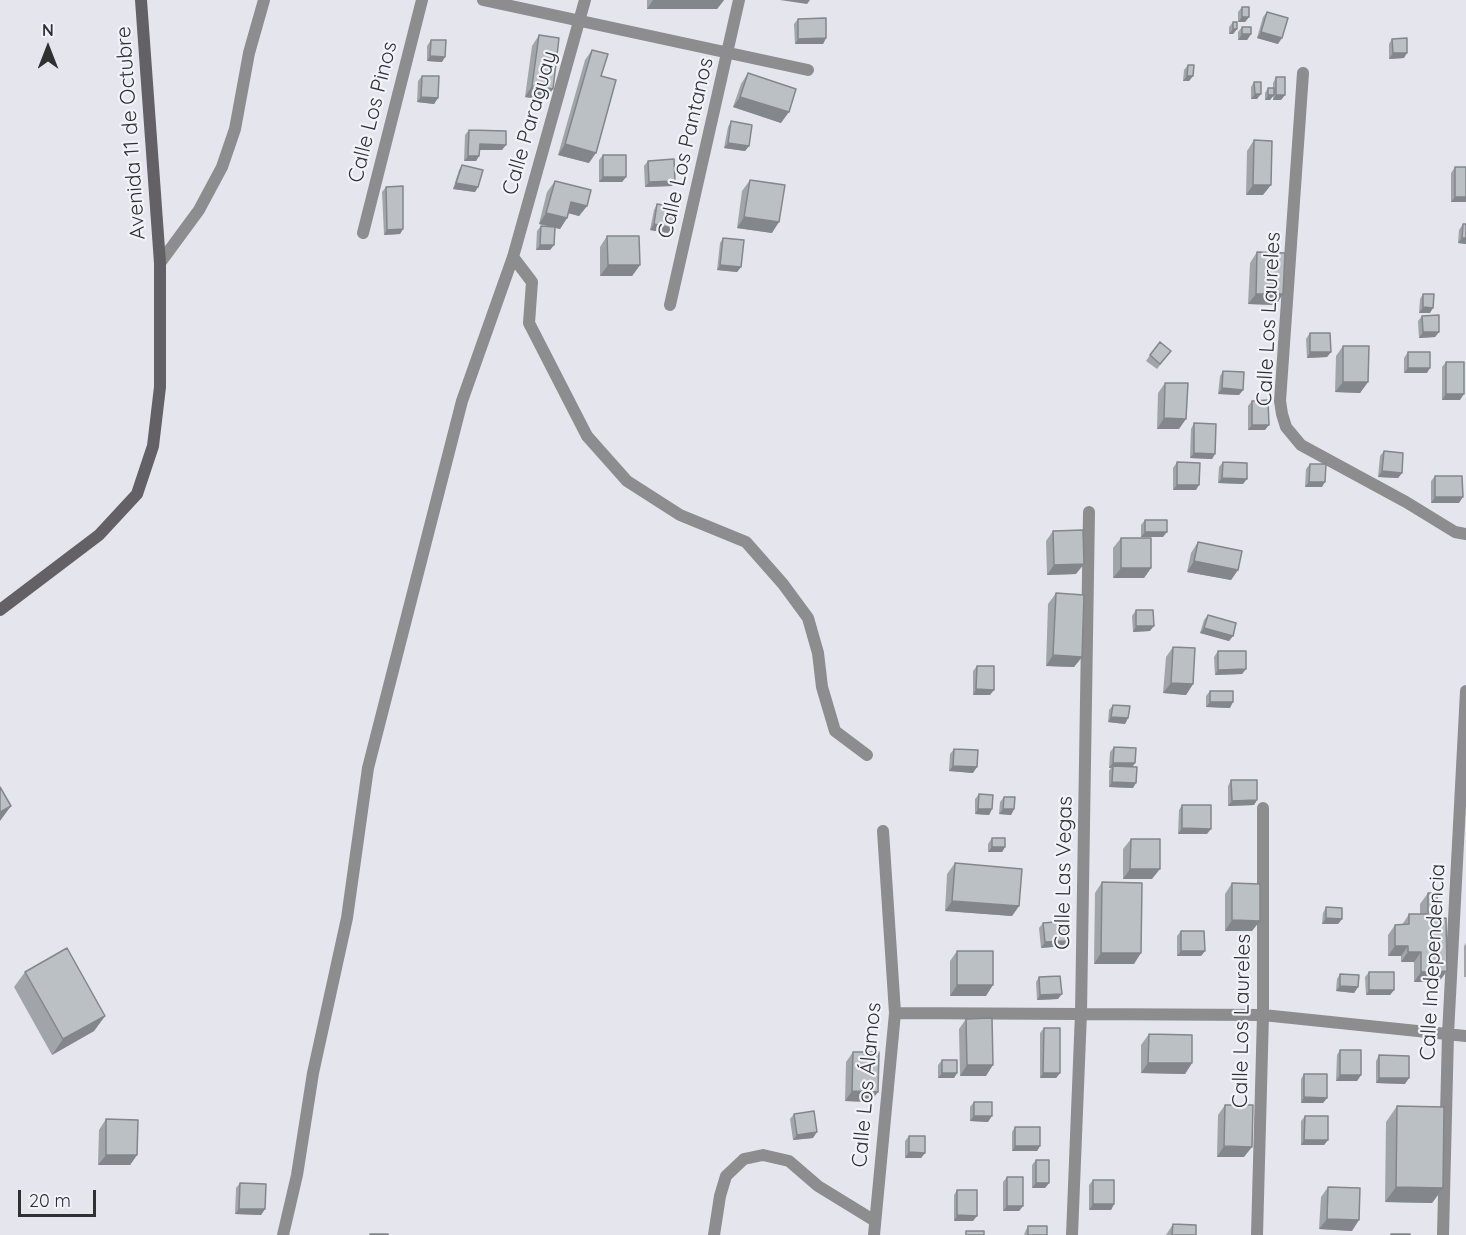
<!DOCTYPE html>
<html>
<head>
<meta charset="utf-8">
<style>
	body { margin:0 }
	#map { position:relative; width:1466px; height:1235px; overflow:hidden; background:#e5e6ed; font-family:Quicksand,sans-serif }
	canvas { display:block }
	.north { position:absolute; left:18px; top:18px; width:60px; height:60px; -webkit-text-stroke:4px #f2f3fa; paint-order:stroke; rotate:0deg; font-size:16px; font-weight:700; line-height:24px; text-align:center; color:#2f3032 }
	.north::after { content:''; display:block; margin:auto; width:21px; height:27px; background:#2f3032; clip-path:polygon(50% 0,100% 100%,50% 72%,0 100%) }
	.scale { position:absolute; left:18px; top:1190px; width:78px; height:27px; box-sizing:border-box; border:3px solid #2f3032; border-top:0; padding-left:8px; font-size:18px; line-height:21px; white-space:nowrap; color:#2f3032; -webkit-text-stroke:4px #f2f3fa; paint-order:stroke }
</style>
</head>
<body>
<div id="map">
<canvas width="1466" height="1235"></canvas>
<div class="north">N</div>
<div class="scale">20 m</div>
</div>
<script>
const c = document.querySelector('canvas').getContext('2d');
c.lineJoin = 'round';
function poly(rows) {
  const path = new Path2D();
  for (const r of rows) {
    path.moveTo(r[0], r[1]);
    for (let i = 2; i < r.length; i += 2) path.lineTo(r[i], r[i + 1]);
  }
  return path;
}
function trace(path, color, width, dash) {
  c.strokeStyle = color;
  c.lineWidth = width;
  c.lineCap = dash ? 'butt' : 'round';
  c.setLineDash(dash || []);
  c.stroke(path);
}
function paint(path, color) {
  c.fillStyle = color;
  c.fill(path, 'evenodd');
}
function write(font, color, halo, rows, align = 'center') {
  c.font = font + ' Quicksand,sans-serif';
  c.lineWidth = 4.5;
  c.setLineDash([]);
  c.textBaseline = 'middle';
  c.strokeStyle = halo;
  c.fillStyle = color;
  for (const [text, x, y, turn = 0] of rows) {
    c.save();
    c.translate(x, y);
    c.rotate((+turn || 0) * Math.PI / 180);
    c.textAlign = isNaN(turn) ? turn : align;
    if (halo) c.strokeText(text, 0, 0);
    c.fillText(text, 0, 0);
    c.restore();
  }
}
const street = poly([
	[483,0,808,70],
	[1303,73,1280,401,1282,414,1286,427,1301,445,1406,502,1455,532,1466,534],
	[363,233,422,0],
	[513,257,532,282,529,323,587,436,627,481,680,515,746,542,783,584,808,618,818,653,822,687,835,731,867,755],
	[160,263,199,210,222,167,235,129,249,53,264,0],
	[670,305,739,0],
	[895,1013,1263,1015,1466,1036],
	[283,1235,297,1175,313,1073,347,918,368,768,462,401,513,257,585,0],
	[714,1235,720,1196,726,1176,744,1159,763,1155,789,1161,818,1186,875,1221],
	[874,1235,895,1013,883,831],
	[1072,1235,1081,1013,1089,512],
	[1257,1235,1263,1015,1263,808],
	[1443,1235,1448,1034,1466,691]
]);
const secondary = poly([
	[0,610,99,535,137,494,153,446,160,387,160,263,141,0]
]);
const wall = poly([
	[647,0,724,0,717,9,647,9],
	[1242,7,1249,17,1245,22,1238,22,1238,12],
	[1267,12,1278,44,1257,38,1263,17],
	[798,19,826,38,823,44,795,44,794,24],
	[1233,22,1237,29,1233,34,1229,34,1229,27],
	[1242,27,1251,34,1247,40,1238,40,1238,32],
	[539,35,545,100,525,97,532,46],
	[1392,39,1404,58,1389,59,1389,44],
	[431,40,442,62,427,61,427,46],
	[592,50,601,76,589,163,558,155,585,60],
	[1188,65,1193,76,1189,81,1183,81,1184,70],
	[748,73,781,123,733,107,741,84],
	[422,76,438,98,434,104,417,102,418,81],
	[1276,77,1285,95,1281,100,1273,100,1273,96,1270,100,1265,100,1265,93,1268,88,1273,88,1273,83],
	[1254,82,1257,99,1251,99,1251,87],
	[731,121,749,146,745,151,724,148,728,127],
	[469,130,502,150,479,150,479,156,476,161,464,161,465,135],
	[1254,140,1263,195,1246,195,1247,151],
	[603,155,626,177,622,182,599,182,599,160],
	[648,161,675,181,672,186,645,187,644,166],
	[462,165,478,187,475,192,453,189,459,170],
	[1455,167,1466,202,1451,202,1451,173],
	[750,180,772,233,737,228,742,191],
	[555,181,587,206,579,216,568,213,567,218,560,229,555,228,554,245,550,250,536,250,537,231,541,226,550,226,539,224,547,192],
	[386,187,403,229,400,234,384,235,382,192],
	[657,204,672,228,668,233,650,230,654,210],
	[1463,224,1466,224,1466,244,1458,243,1459,230],
	[607,236,640,265,632,276,600,276,600,247],
	[723,238,741,267,737,272,717,270,720,243],
	[1257,252,1276,305,1248,304,1250,263],
	[1423,294,1430,313,1419,313,1420,299],
	[1422,316,1439,332,1435,337,1419,338,1418,321],
	[1310,333,1331,352,1327,357,1307,358,1306,339],
	[1343,346,1368,382,1360,393,1335,392,1336,356],
	[1408,352,1427,373,1404,373,1404,358],
	[1150,355,1167,356,1157,369,1146,361],
	[1446,362,1460,400,1442,400,1442,367],
	[1223,371,1243,390,1239,395,1218,394,1220,376],
	[1165,383,1179,429,1157,429,1158,393],
	[1252,401,1265,430,1248,430,1248,406],
	[1194,423,1215,454,1212,459,1190,458,1191,429],
	[1384,451,1402,473,1398,478,1378,477,1380,456],
	[1177,462,1196,490,1173,490,1173,468],
	[1223,462,1243,484,1218,483,1219,467],
	[1310,464,1322,487,1305,487,1306,469],
	[1435,476,1459,503,1431,503,1431,481],
	[1145,520,1163,537,1141,537,1141,525],
	[1053,531,1076,574,1047,575,1046,541],
	[1121,538,1151,568,1144,578,1113,578,1113,548],
	[1198,542,1238,570,1231,580,1187,572,1191,553],
	[1056,593,1082,657,1074,667,1046,666,1048,604],
	[1136,610,1150,631,1133,632,1132,616],
	[1208,615,1233,636,1229,641,1200,633,1204,620],
	[1173,647,1193,684,1186,695,1163,693,1166,657],
	[1218,651,1246,669,1242,674,1215,675,1214,657],
	[977,666,990,695,973,695,973,671],
	[1210,691,1230,708,1206,707,1206,696],
	[1113,705,1128,718,1125,724,1108,722,1109,710],
	[1114,747,1132,767,1133,788,1109,787,1109,771,1111,768,1109,768,1110,752],
	[954,749,973,773,949,771,950,754],
	[1231,780,1257,800,1254,805,1228,806,1228,786],
	[979,794,992,809,989,815,975,814,975,799],
	[1004,797,1014,809,1011,815,999,814,1000,802],
	[1182,805,1207,834,1178,834,1179,810],
	[992,838,1005,847,1002,852,988,852,988,844],
	[1131,839,1152,879,1123,879,1123,849],
	[955,863,1019,906,1012,916,945,911,947,874],
	[1102,882,1134,964,1094,964,1095,893],
	[1232,883,1252,931,1225,931,1225,894],
	[1428,893,1439,982,1414,982,1414,962,1401,962,1401,956,1388,956,1388,935,1395,925,1402,925,1409,914,1420,914,1420,904],
	[1326,907,1342,919,1338,924,1322,924,1323,913],
	[1043,923,1068,941,1064,946,1041,948,1039,928],
	[1181,931,1205,951,1201,956,1177,956,1177,936],
	[1466,943,1466,977,1464,977,1464,946],
	[957,951,986,996,950,996,950,961],
	[25,972,105,1016,94,1031,52,1055,14,987],
	[1369,972,1394,990,1390,995,1366,995,1365,977],
	[1340,974,1358,987,1354,993,1336,991,1337,979],
	[1039,977,1058,999,1037,1000,1036,982],
	[966,1019,986,1076,960,1076,959,1029],
	[1044,1028,1060,1073,1056,1078,1040,1078,1040,1033],
	[1149,1034,1192,1063,1185,1074,1141,1073,1141,1045],
	[1340,1050,1361,1075,1357,1081,1336,1081,1337,1055],
	[853,1052,878,1092,870,1102,845,1101,846,1062],
	[1379,1055,1405,1084,1376,1083,1376,1061],
	[942,1060,957,1073,954,1078,938,1078,938,1065],
	[1304,1074,1327,1098,1323,1103,1301,1103,1301,1079],
	[974,1102,988,1122,970,1121,970,1107],
	[1225,1105,1244,1157,1217,1157,1218,1115],
	[1397,1106,1443,1188,1432,1203,1385,1202,1386,1122],
	[794,1114,813,1138,793,1140,790,1119],
	[1305,1116,1328,1140,1324,1145,1301,1145,1301,1121],
	[106,1119,137,1155,130,1165,98,1165,99,1130],
	[1015,1127,1040,1146,1037,1151,1012,1151,1012,1132],
	[909,1136,925,1153,921,1158,905,1158,905,1141],
	[1036,1160,1049,1183,1045,1188,1032,1188,1032,1165],
	[1007,1177,1023,1206,1019,1211,1003,1211,1003,1182],
	[1093,1180,1114,1204,1111,1210,1089,1210,1089,1185],
	[240,1183,265,1209,261,1215,235,1214,236,1188],
	[1328,1187,1352,1231,1319,1229,1321,1197],
	[957,1190,973,1221,954,1221,954,1195],
	[1173,1224,1196,1235,1166,1235],
	[1028,1226,1047,1235,1024,1235,1025,1232]
]);
const shadedWall = poly([
	[653,0,724,0,717,9,647,9],
	[780,0,810,0,807,4],
	[1242,17,1249,17,1245,22,1238,22],
	[1233,29,1237,29,1233,34,1229,34],
	[1261,32,1282,38,1278,44,1257,38],
	[1242,34,1251,34,1247,40,1238,40],
	[826,38,823,44,795,44,798,39],
	[1393,53,1407,53,1404,58,1389,59],
	[430,56,445,57,442,62,427,61],
	[1187,76,1193,76,1189,81,1183,81],
	[532,86,553,89,545,100,525,97],
	[1255,94,1261,94,1257,99,1251,99],
	[1268,95,1274,95,1270,100,1265,100],
	[1276,95,1285,95,1281,100,1273,100],
	[421,97,438,98,434,104,417,102],
	[740,97,789,112,781,123,733,107],
	[728,143,749,146,745,151,724,148],
	[480,144,506,145,502,150,476,150],
	[565,144,596,153,589,163,558,155],
	[468,156,479,156,476,161,464,161],
	[603,177,626,177,622,182,599,182],
	[675,181,672,186,645,187,649,182],
	[456,183,478,187,475,192,453,189],
	[1253,185,1271,185,1263,195,1246,195],
	[1455,197,1466,197,1466,202,1451,202],
	[571,202,587,206,579,216,564,212],
	[546,213,567,218,560,229,539,224],
	[744,217,779,222,772,233,737,228],
	[654,224,672,228,668,233,650,230],
	[403,229,400,234,384,235,387,230],
	[1462,238,1466,238,1466,244,1458,243],
	[540,245,554,245,550,250,536,250],
	[608,265,640,265,632,276,600,276],
	[720,265,741,267,737,272,717,270],
	[1256,294,1283,294,1276,305,1248,304],
	[1423,307,1433,308,1430,313,1419,313],
	[1423,332,1439,332,1435,337,1419,338],
	[1310,352,1331,352,1327,357,1307,358],
	[1408,368,1430,368,1427,373,1404,373],
	[1343,382,1368,382,1360,393,1335,392],
	[1222,388,1243,390,1239,395,1218,394],
	[1446,394,1464,394,1460,400,1442,400],
	[1164,418,1186,419,1179,429,1157,429],
	[1252,425,1269,425,1265,430,1248,430],
	[1194,453,1215,454,1212,459,1190,458],
	[1382,471,1402,473,1398,478,1378,477],
	[1222,478,1247,479,1243,484,1218,483],
	[1309,482,1325,482,1322,487,1305,487],
	[1177,485,1199,485,1196,490,1173,490],
	[1435,497,1463,497,1459,503,1431,503],
	[1145,532,1167,532,1163,537,1141,537],
	[1194,561,1238,570,1231,580,1187,572],
	[1084,564,1076,574,1047,575,1054,565],
	[1121,568,1151,568,1144,578,1113,578],
	[1136,626,1154,626,1150,631,1133,632],
	[1204,628,1233,636,1229,641,1200,633],
	[1053,655,1082,657,1074,667,1046,666],
	[1246,669,1242,674,1215,675,1218,670],
	[1171,683,1193,684,1186,695,1163,693],
	[976,689,994,690,990,695,973,695],
	[1210,702,1233,702,1230,708,1206,707],
	[1111,717,1128,718,1125,724,1108,722],
	[1113,763,1135,763,1131,769,1113,766,1111,768,1109,768],
	[953,766,977,767,973,773,949,771],
	[1112,782,1136,783,1133,788,1109,787],
	[1257,800,1254,805,1228,806,1232,801],
	[11,806,0,821,0,812],
	[978,809,992,809,989,815,975,814],
	[1003,809,1014,809,1011,815,999,814],
	[1182,828,1211,829,1207,834,1178,834],
	[992,847,1005,847,1002,852,988,852],
	[1130,869,1160,869,1152,879,1123,879],
	[952,901,1019,906,1012,916,945,911],
	[1326,918,1342,919,1338,924,1322,924],
	[1232,920,1260,921,1252,931,1225,931],
	[1068,941,1064,946,1041,948,1045,942],
	[1395,946,1408,946,1401,956,1388,956],
	[1181,951,1205,951,1201,956,1177,956],
	[1408,952,1421,952,1414,962,1401,962],
	[1101,953,1141,953,1134,964,1094,964],
	[1447,971,1439,982,1414,982,1421,972],
	[957,985,993,985,986,996,950,996],
	[1340,986,1358,987,1354,993,1336,991],
	[1369,990,1394,990,1390,995,1366,995],
	[1062,994,1058,999,1037,1000,1040,995],
	[105,1016,94,1031,52,1055,63,1039],
	[1148,1063,1192,1063,1185,1074,1141,1073],
	[967,1065,993,1065,986,1076,960,1076],
	[942,1073,957,1073,954,1078,938,1078],
	[1043,1073,1060,1073,1056,1078,1040,1078],
	[1340,1075,1361,1075,1357,1081,1336,1081],
	[1379,1078,1409,1078,1405,1084,1376,1083],
	[852,1091,878,1092,870,1102,845,1101],
	[1304,1097,1327,1098,1323,1103,1301,1103],
	[974,1116,992,1116,988,1122,970,1121],
	[817,1132,813,1138,793,1140,797,1135],
	[1304,1140,1328,1140,1324,1145,1301,1145],
	[1015,1146,1040,1146,1037,1151,1012,1151],
	[1224,1146,1252,1147,1244,1157,1217,1157],
	[909,1152,925,1153,921,1158,905,1158],
	[106,1155,137,1155,130,1165,98,1165],
	[1036,1183,1049,1183,1045,1188,1032,1188],
	[1396,1187,1443,1188,1432,1203,1385,1202],
	[1093,1204,1114,1204,1111,1210,1089,1210],
	[1007,1206,1023,1206,1019,1211,1003,1211],
	[239,1209,265,1209,261,1215,235,1214],
	[957,1215,977,1216,973,1221,954,1221],
	[1327,1219,1359,1220,1352,1231,1319,1229]
]);
const building = poly([
	[1242,7,1249,7,1249,17,1242,17,1242,7],
	[1267,12,1288,18,1282,38,1261,32,1267,12],
	[826,18,826,38,798,39,798,19,826,18],
	[1233,22,1237,22,1237,29,1233,29,1233,22],
	[1242,27,1251,27,1251,34,1242,34,1242,27],
	[539,35,559,38,553,89,532,86,539,35],
	[1407,38,1407,53,1393,53,1392,39,1407,38],
	[431,40,446,40,445,57,430,56,431,40],
	[592,50,608,54,601,76,616,80,596,153,565,144,592,50],
	[1188,65,1194,65,1193,76,1187,76,1188,65],
	[748,73,796,89,789,112,740,97,748,73],
	[422,76,439,76,438,98,421,97,422,76],
	[1276,77,1285,77,1285,95,1276,95,1276,77],
	[1254,82,1261,82,1261,94,1255,94,1254,82],
	[1268,88,1274,88,1274,95,1268,95,1268,88],
	[731,121,752,125,749,146,728,143,731,121],
	[469,130,506,131,506,145,480,144,479,156,468,156,469,130],
	[1254,140,1272,141,1271,185,1253,185,1254,140],
	[603,155,626,155,626,177,603,177,603,155],
	[674,159,675,181,649,182,648,161,674,159],
	[462,165,483,170,478,187,456,183,462,165],
	[1455,167,1466,167,1466,197,1455,197,1455,167],
	[750,180,785,185,779,222,744,217,750,180],
	[555,181,591,190,587,206,571,202,567,218,546,213,555,181],
	[403,186,403,229,387,230,386,187,403,186],
	[657,204,675,207,672,228,654,224,657,204],
	[1463,224,1466,224,1466,238,1462,238,1463,224],
	[541,226,555,227,554,245,540,245,541,226],
	[607,236,639,236,640,265,608,265,607,236],
	[723,238,744,240,741,267,720,265,723,238],
	[1257,252,1285,253,1283,294,1256,294,1257,252],
	[1423,294,1434,294,1433,308,1423,307,1423,294],
	[1439,315,1439,332,1423,332,1422,316,1439,315],
	[1310,333,1330,333,1331,352,1310,352,1310,333],
	[1160,342,1171,351,1160,364,1150,355,1160,342],
	[1343,346,1369,346,1368,382,1343,382,1343,346],
	[1408,352,1430,352,1430,368,1408,368,1408,352],
	[1446,362,1464,362,1464,394,1446,394,1446,362],
	[1223,371,1244,372,1243,390,1222,388,1223,371],
	[1165,383,1188,383,1186,419,1164,418,1165,383],
	[1268,400,1269,425,1252,425,1252,401,1268,400],
	[1194,423,1216,424,1215,454,1194,453,1194,423],
	[1384,451,1403,453,1402,473,1382,471,1384,451],
	[1177,462,1200,463,1199,485,1177,485,1177,462],
	[1223,462,1247,463,1247,479,1222,478,1223,462],
	[1310,464,1326,464,1325,482,1309,482,1310,464],
	[1435,476,1462,476,1463,497,1435,497,1435,476],
	[1145,520,1167,520,1167,532,1145,532,1145,520],
	[1083,530,1084,564,1054,565,1053,531,1083,530],
	[1121,538,1151,538,1151,568,1121,568,1121,538],
	[1198,542,1242,551,1238,570,1194,561,1198,542],
	[1056,593,1084,595,1082,657,1053,655,1056,593],
	[1136,610,1153,610,1154,626,1136,626,1136,610],
	[1208,615,1236,623,1233,636,1204,628,1208,615],
	[1173,647,1195,648,1193,684,1171,683,1173,647],
	[1218,651,1246,651,1246,669,1218,670,1218,651],
	[977,666,994,666,994,690,976,689,977,666],
	[1210,691,1233,691,1233,702,1210,702,1210,691],
	[1113,705,1130,706,1128,718,1111,717,1113,705],
	[1114,747,1136,748,1135,763,1113,763,1114,747],
	[954,749,978,750,977,767,953,766,954,749],
	[1113,766,1137,767,1136,783,1112,782,1113,766],
	[1231,780,1257,780,1257,800,1232,801,1231,780],
	[0,787,11,806,0,812,0,787],
	[979,794,993,795,992,809,978,809,979,794],
	[1004,797,1015,797,1014,809,1003,809,1004,797],
	[1182,805,1211,805,1211,829,1182,828,1182,805],
	[992,838,1005,838,1005,847,992,847,992,838],
	[1131,839,1160,839,1160,869,1130,869,1131,839],
	[955,863,1022,869,1019,906,952,901,955,863],
	[1102,882,1142,883,1141,953,1101,953,1102,882],
	[1232,883,1260,884,1260,921,1232,920,1232,883],
	[1428,893,1437,893,1438,919,1446,918,1447,971,1421,972,1421,952,1408,952,1408,946,1395,946,1395,925,1409,924,1409,914,1428,914,1428,893],
	[1326,907,1342,908,1342,919,1326,918,1326,907],
	[1066,921,1068,941,1045,942,1043,923,1066,921],
	[1181,931,1204,931,1205,951,1181,951,1181,931],
	[67,948,105,1016,63,1039,25,972,67,948],
	[957,951,993,951,993,985,957,985,957,951],
	[1369,972,1394,972,1394,990,1369,990,1369,972],
	[1340,974,1359,975,1358,987,1340,986,1340,974],
	[1060,976,1062,994,1040,995,1039,977,1060,976],
	[992,1018,993,1065,967,1065,966,1019,992,1018],
	[1044,1028,1060,1028,1060,1073,1043,1073,1044,1028],
	[1149,1034,1192,1035,1192,1063,1148,1063,1149,1034],
	[1340,1050,1361,1050,1361,1075,1340,1075,1340,1050],
	[853,1052,879,1052,878,1092,852,1091,853,1052],
	[1379,1055,1409,1056,1409,1078,1379,1078,1379,1055],
	[942,1060,957,1060,957,1073,942,1073,942,1060],
	[1304,1074,1327,1074,1327,1098,1304,1097,1304,1074],
	[974,1102,992,1102,992,1116,974,1116,974,1102],
	[1225,1105,1253,1105,1252,1147,1224,1146,1225,1105],
	[1397,1106,1444,1107,1443,1188,1396,1187,1397,1106],
	[814,1111,817,1132,797,1135,794,1114,814,1111],
	[1305,1116,1328,1116,1328,1140,1304,1140,1305,1116],
	[106,1119,138,1120,137,1155,106,1155,106,1119],
	[1015,1127,1040,1127,1040,1146,1015,1146,1015,1127],
	[909,1136,925,1136,925,1153,909,1152,909,1136],
	[1036,1160,1049,1160,1049,1183,1036,1183,1036,1160],
	[1007,1177,1023,1177,1023,1206,1007,1206,1007,1177],
	[1093,1180,1114,1180,1114,1204,1093,1204,1093,1180],
	[240,1183,266,1184,265,1209,239,1209,240,1183],
	[1328,1187,1360,1188,1359,1220,1327,1219,1328,1187],
	[957,1190,977,1190,977,1216,957,1215,957,1190],
	[1173,1224,1196,1225,1196,1235,1172,1235,1173,1224],
	[1028,1226,1047,1226,1047,1235,1028,1235,1028,1226],
	[966,1231,984,1231,984,1235,966,1235,966,1231],
	[370,1234,388,1234,388,1235,370,1235,370,1234],
	[1391,1234,1410,1234,1410,1235,1391,1235,1391,1234]
]);
const streetNames = [
	["Calle Los Pinos",373,112,-76],
	["Calle Paraguay",530,123,-74],
	["Avenida 11 de Octubre",131,133,-94],
	["Calle Los Pantanos",686,148,-77],
	["Calle Los Laureles",1269,319,-87],
	["Calle Las Vegas",1064,873,-89],
	["Calle Independencia",1433,962,-87],
	["Calle Los Laureles",1242,1021,-89],
	["Calle Los Álamos",867,1085,-85]
];
trace(street, '#8d8c8e', 12);
trace(secondary, '#636165', 12);
paint(wall, '#a1a5a9');
paint(shadedWall, '#83868a');
paint(building, '#bbc0c5');
trace(building, '#83868a', 1.5);
write('21px', '#2f3032', '#f2f3fa', streetNames);
</script>
</body>
</html>
